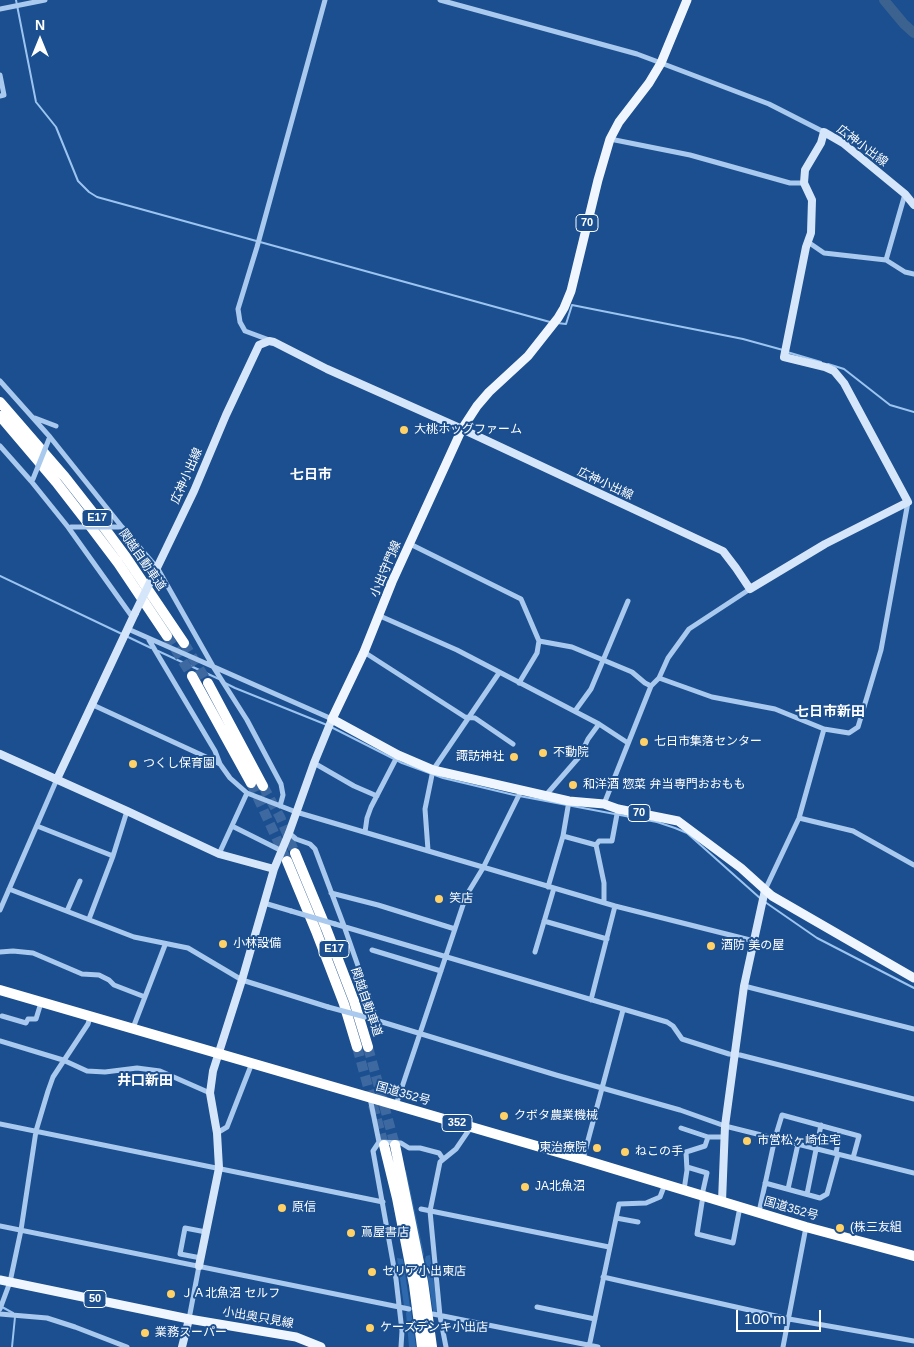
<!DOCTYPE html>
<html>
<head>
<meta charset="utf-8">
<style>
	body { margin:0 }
	#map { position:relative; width:914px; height:1347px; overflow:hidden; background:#1b4f8f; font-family:Arial,sans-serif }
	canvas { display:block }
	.north { position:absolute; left:15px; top:15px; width:50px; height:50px; -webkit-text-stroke:4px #1b4f8f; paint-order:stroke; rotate:0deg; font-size:14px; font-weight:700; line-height:20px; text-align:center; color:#fff }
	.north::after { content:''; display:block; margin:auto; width:18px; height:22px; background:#fff; clip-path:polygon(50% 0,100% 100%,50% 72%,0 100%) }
	.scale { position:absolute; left:736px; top:1310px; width:85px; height:22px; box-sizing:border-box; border:2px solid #fff; border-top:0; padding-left:6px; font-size:15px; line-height:18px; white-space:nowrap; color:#fff; -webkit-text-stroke:4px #1b4f8f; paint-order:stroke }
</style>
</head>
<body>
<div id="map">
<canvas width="914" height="1347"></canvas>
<div class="north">N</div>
<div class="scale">100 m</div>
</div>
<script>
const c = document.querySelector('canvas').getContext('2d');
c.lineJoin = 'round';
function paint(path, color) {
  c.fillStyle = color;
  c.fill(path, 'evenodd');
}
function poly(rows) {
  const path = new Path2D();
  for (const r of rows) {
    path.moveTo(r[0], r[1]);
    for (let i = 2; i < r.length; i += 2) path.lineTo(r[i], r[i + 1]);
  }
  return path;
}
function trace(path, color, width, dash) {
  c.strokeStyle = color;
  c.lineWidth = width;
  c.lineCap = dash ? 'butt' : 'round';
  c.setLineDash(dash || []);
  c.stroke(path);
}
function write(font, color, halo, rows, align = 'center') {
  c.font = font + ' Arial,"Noto Sans JP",sans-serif';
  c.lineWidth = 4;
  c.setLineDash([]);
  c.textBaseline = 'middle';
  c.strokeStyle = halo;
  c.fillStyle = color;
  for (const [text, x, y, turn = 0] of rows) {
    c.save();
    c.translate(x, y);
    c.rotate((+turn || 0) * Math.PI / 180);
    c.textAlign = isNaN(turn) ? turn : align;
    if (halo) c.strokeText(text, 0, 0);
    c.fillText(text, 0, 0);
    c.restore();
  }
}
const green = poly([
	[406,1170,424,1254,423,1258,404,1171],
	[430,1255,438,1311,436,1312,433,1311,425,1259,426,1256],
	[397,1258,403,1259,410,1307,404,1306],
	[407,1311,411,1311,416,1347,409,1347,406,1313]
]);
const stream = poly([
	[16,0,36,102,56,127,78,181,89,192,97,197,550,322],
	[557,323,566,324,572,305,743,339,783,350],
	[787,352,821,362],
	[828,364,844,369,890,405,914,412],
	[0,576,122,634],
	[126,636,151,648],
	[158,651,219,679],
	[225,683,235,688,327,725],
	[331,727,402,763,443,778,514,795,657,822,675,828,687,833,761,899],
	[765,902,817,938,914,988],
	[2,1307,13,1313],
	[12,1347,15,1317]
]);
const river = poly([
	[884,0,904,24,914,33]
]);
const highwayTunnel = poly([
	[167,636,192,676],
	[184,643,208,683],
	[251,783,287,861],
	[263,786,280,817,295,853],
	[357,1047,384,1145],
	[368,1047,395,1145]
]);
const street = poly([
	[440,0,637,54,661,63,769,104,824,132],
	[0,9,45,0],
	[0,75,4,95,0,96],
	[610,139,690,155,790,183,804,183],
	[808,242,824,253,886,260,905,272,914,274],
	[886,260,905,194],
	[272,341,245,331,240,322,238,309,257,247,325,0],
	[0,381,50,437,122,527,158,569,214,668,247,720,281,784,283,795,280,806],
	[35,418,56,426],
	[0,446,31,481,68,527,133,618],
	[410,544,521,599,539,641,537,653,519,683],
	[380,616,457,650,599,724,628,743],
	[128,629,332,719],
	[149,640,215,751,220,764],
	[539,641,572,647,632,672,645,683,651,686],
	[364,652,465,717,475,718,513,744],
	[659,678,712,697,775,709,824,729,849,733,858,727,881,650,908,502],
	[93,705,206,757,220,764,230,778,247,793,296,812,615,906,754,941],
	[575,711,591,689,628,601],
	[314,763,354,786,377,796],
	[546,795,580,756,588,739,599,724],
	[604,804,651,686,659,678,668,658,689,629,750,589],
	[799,818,853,831,914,865],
	[37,826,113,856],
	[232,826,282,851],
	[365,832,367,818,371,807,398,755],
	[289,833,296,839,310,844,315,849,344,926,377,1020],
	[563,836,596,845,604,883,604,902],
	[596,845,599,841,612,841,618,809],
	[428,850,425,809,433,770,499,673],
	[219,854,247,793],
	[548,887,563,836,569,801],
	[9,889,134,937,188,948,242,980,328,1007],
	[765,890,799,818,824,729],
	[331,893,378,905,455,929],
	[264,903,291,911],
	[0,910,57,779],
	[67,911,80,881],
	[89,919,113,856,127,811],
	[544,921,607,939],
	[335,924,667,1022,673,1026,682,1039,729,1054,740,1055,914,1099],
	[372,950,441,971],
	[0,952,13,951,33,953,82,974,99,975,109,980,114,985,145,997],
	[535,952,554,888],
	[744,986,914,1029],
	[591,1000,615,906],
	[2,1016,26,1023,28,1019,36,1019,40,1006],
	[369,1018,556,1075,680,1110,725,1126,914,1173],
	[133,1028,165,945],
	[0,1041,63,1060,87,1071,105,1072,137,1068,160,1071,210,1093],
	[370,1098,379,1142],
	[396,1105,466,896,483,868,521,791],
	[0,1124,383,1202],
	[681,1128,708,1137],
	[217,1133,227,1127,252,1063],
	[836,1153,840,1131],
	[583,1159,623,1010],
	[687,1167,707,1173,702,1195],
	[765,1183,820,1198,827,1194,838,1154],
	[788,1189,798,1144],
	[684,1190,687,1170,686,1152,705,1146,708,1137,725,1137],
	[807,1194,821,1125],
	[703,1196,697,1234,733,1243,740,1207],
	[421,1209,609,1247],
	[759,1212,775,1138,782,1115,859,1136,853,1158],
	[616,1218,638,1222],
	[0,1226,409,1309],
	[201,1258,180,1254,185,1228,206,1232],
	[603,1277,789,1319,914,1341],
	[537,1307,595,1319],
	[0,1309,10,1282,21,1230,36,1131,48,1091,53,1077,88,1024,90,1017],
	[0,1314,47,1318,75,1327,127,1347],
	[433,1314,598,1347],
	[189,1319,199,1266],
	[401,1347,402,1331,396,1279,373,1151,379,1142,401,1143,409,1148,420,1148,439,1153,443,1159],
	[446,1347,440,1316,430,1211,440,1162,456,1149,471,1127],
	[589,1347,619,1204,646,1203,660,1197,665,1184],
	[783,1347,806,1227]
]);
const secondary = poly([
	[154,574,194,491,226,415,259,345,269,341,274,342,327,369,462,429,723,551,736,568,750,589,825,544,908,502,844,383,834,371,825,367,784,357,806,247,811,233,812,200,804,183,805,170,821,143,824,132,843,143,905,194,914,205],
	[0,754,127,811,219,854,274,869],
	[57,779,135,613],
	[722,1201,725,1126,744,986,765,890],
	[199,1266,219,1168,217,1133,210,1093,213,1071,242,980,274,869,289,833,314,763,332,719],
	[182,1347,189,1319]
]);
const primary = poly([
	[687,0,661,63,649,83,619,122,610,139,598,180,571,291,564,308,558,318,528,356,489,392,477,406,462,429,392,582,364,652,332,719,398,755,433,770,569,801,604,804,618,809,678,821,741,868,772,896,914,978],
	[0,1280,189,1319,296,1337,321,1347]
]);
const highway = poly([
	[0,402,65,477,94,514,126,557,184,643],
	[0,416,56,482,87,522,118,563,167,636],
	[192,676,251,783],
	[208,683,263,786],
	[295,853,326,928,354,1001,368,1047],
	[287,861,316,931,344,1004,357,1047],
	[0,990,578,1158,806,1227,914,1256],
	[384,1145,397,1198,414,1285,422,1347],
	[395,1145,423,1282,432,1347]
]);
const streetBridge = poly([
	[33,479,49,439],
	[71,527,119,527],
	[291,911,335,924],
	[328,1007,369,1018]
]);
const secondaryBridge = poly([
	[135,613,154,574]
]);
const markers = [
	[404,430,5,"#ffd166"],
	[644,742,5,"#ffd166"],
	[543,753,5,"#ffd166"],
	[514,757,5,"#ffd166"],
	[133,764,5,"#ffd166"],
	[573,785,5,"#ffd166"],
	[439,899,5,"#ffd166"],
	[223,944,5,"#ffd166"],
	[711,946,5,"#ffd166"],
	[504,1116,5,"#ffd166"],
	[747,1141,5,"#ffd166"],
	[597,1148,5,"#ffd166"],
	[625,1152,5,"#ffd166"],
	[525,1187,5,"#ffd166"],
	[282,1208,5,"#ffd166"],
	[840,1228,5,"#ffd166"],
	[351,1233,5,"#ffd166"],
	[372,1272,5,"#ffd166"],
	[171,1294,5,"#ffd166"],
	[370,1328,5,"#ffd166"],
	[145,1333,5,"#ffd166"]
];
const shields = [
	[587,223,22],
	[97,518,30],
	[639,813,22],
	[334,949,30],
	[457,1123,30],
	[95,1299,22]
];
const shieldNames = [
	["70",587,223],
	["E17",97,518],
	["70",639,813],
	["E17",334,949],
	["352",457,1123],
	["50",95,1299]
];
const streetNames = [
	["広神小出線",862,146,37],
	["広神小出線",187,476,-66],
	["広神小出線",605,484,25],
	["関越自動車道",142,560,55],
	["小出守門線",386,569,-67],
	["関越自動車道",366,1002,71],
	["国道352号",403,1094,16],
	["国道352号",791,1209,16],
	["小出奥只見線",258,1318,10]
];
const poiNames = [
	["大桃ホッグファーム",414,430],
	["七日市集落センター",654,742],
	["不動院",553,753],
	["諏訪神社",504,757,"right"],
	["つくし保育園",143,764],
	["和洋酒 惣菜 弁当専門おおもも",583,785],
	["笑店",449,899],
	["小林設備",233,944],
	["酒防 美の屋",721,946],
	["クボタ農業機械",514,1116],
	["市営松ヶ崎住宅",757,1141],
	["東治療院",587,1148,"right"],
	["ねこの手",635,1152],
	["JA北魚沼",535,1187],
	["原信",292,1208],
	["(株三友組",850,1228],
	["蔦屋書店",361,1233],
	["セリア小出東店",382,1272],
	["ＪＡ北魚沼 セルフ",181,1294],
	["ケーズデンキ小出店",380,1328],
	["業務スーパー",155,1333]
];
const neighbourhoodNames = [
	["七日市",311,475],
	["七日市新田",830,712],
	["井口新田",145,1081]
];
paint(green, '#2e69ad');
trace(stream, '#9cc4f0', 2);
trace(river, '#3c6290', 10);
trace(highwayTunnel, '#3d69a0', 10, [10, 5]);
trace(street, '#a9c9ee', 5);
trace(secondary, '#d6e6fa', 8);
trace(primary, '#f0f6ff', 9);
trace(highway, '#fff', 10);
trace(streetBridge, '#a9c9ee', 5);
trace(secondaryBridge, '#d6e6fa', 8);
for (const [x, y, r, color] of markers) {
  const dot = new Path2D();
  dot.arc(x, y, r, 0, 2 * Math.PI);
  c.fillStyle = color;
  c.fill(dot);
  trace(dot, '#1b4f8f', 2);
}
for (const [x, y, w] of shields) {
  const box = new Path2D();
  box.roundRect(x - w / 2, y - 8.5, w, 17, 4);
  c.fillStyle = '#1b4f8f';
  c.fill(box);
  trace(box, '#fff', 1);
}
write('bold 11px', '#fff', null, shieldNames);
write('12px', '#fff', '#1b4f8f', streetNames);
write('12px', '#fff', '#1b4f8f', poiNames, 'left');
write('bold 14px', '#fff', '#1b4f8f', neighbourhoodNames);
</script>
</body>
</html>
